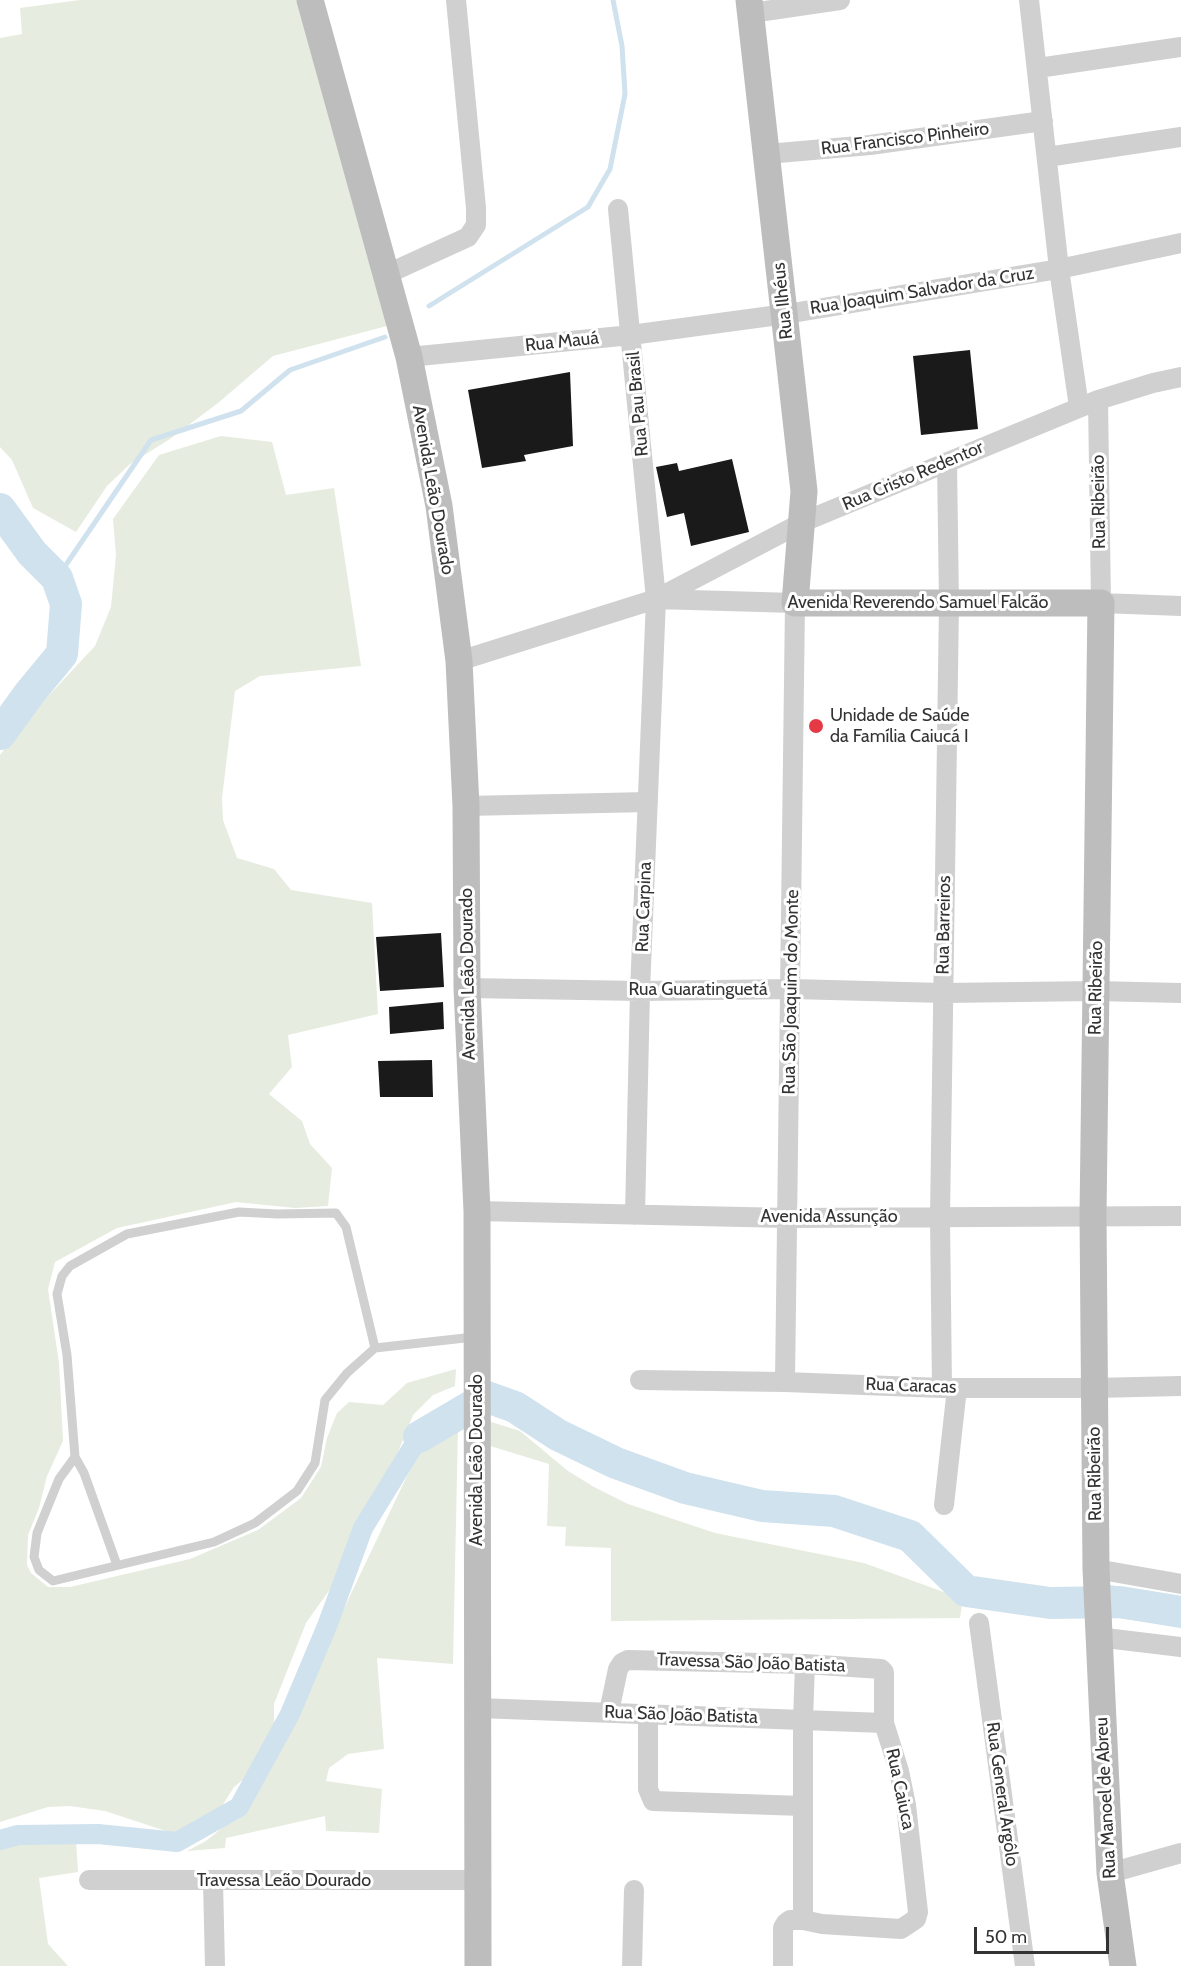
<!DOCTYPE html>
<html>
<head>
<meta charset="utf-8">
<style>
	body { margin:0 }
	#map { position:relative; width:1181px; height:1966px; overflow:hidden; background:#fff; font-family:Cabin,sans-serif }
	canvas { display:block }
	.scale { position:absolute; left:974px; top:1927px; width:135px; height:27px; box-sizing:border-box; border:3px solid #333; border-top:0; padding-left:8px; font-size:18px; line-height:21px; white-space:nowrap; color:#333; -webkit-text-stroke:4px #fff; paint-order:stroke }
</style>
</head>
<body>
<div id="map">
<canvas width="1181" height="1966"></canvas>
<div class="scale">50 m</div>
</div>
<script>
const c = document.querySelector('canvas').getContext('2d');
c.lineJoin = 'round';
function paint(path, color) {
  c.fillStyle = color;
  c.fill(path, 'evenodd');
}
function poly(rows) {
  const path = new Path2D();
  for (const r of rows) {
    path.moveTo(r[0], r[1]);
    for (let i = 2; i < r.length; i += 2) path.lineTo(r[i], r[i + 1]);
  }
  return path;
}
function trace(path, color, width, dash) {
  c.strokeStyle = color;
  c.lineWidth = width;
  c.lineCap = dash ? 'butt' : 'round';
  c.setLineDash(dash || []);
  c.stroke(path);
}
function write(font, color, halo, rows, align = 'center') {
  c.font = font + ' Cabin,sans-serif';
  c.lineWidth = 6;
  c.setLineDash([]);
  c.textBaseline = 'middle';
  c.strokeStyle = halo;
  c.fillStyle = color;
  for (const [text, x, y, turn = 0] of rows) {
    c.save();
    c.translate(x, y);
    c.rotate((+turn || 0) * Math.PI / 180);
    c.textAlign = isNaN(turn) ? turn : align;
    if (halo) c.strokeText(text, 0, 0);
    c.fillText(text, 0, 0);
    c.restore();
  }
}
const green = poly([
	[80,0,302,0,387,326,273,356,218,403,170,439,130,464,107,486,76,532,33,508,12,460,0,447,0,38,22,34,20,8],
	[221,436,272,442,286,495,334,488,361,666,260,676,235,691,222,798,223,820,237,858,274,869,291,890,372,903,378,1014,288,1035,292,1067,269,1094,302,1121,310,1144,332,1168,328,1206,295,1208,236,1202,117,1228,55,1262,48,1289,59,1363,63,1441,47,1476,39,1508,28,1535,27,1565,31,1573,48,1587,70,1587,190,1559,258,1530,301,1498,321,1467,327,1438,337,1413,349,1402,383,1405,407,1383,456,1369,455,1386,433,1395,413,1415,384,1487,365,1515,353,1549,333,1585,306,1623,274,1704,274,1729,251,1773,234,1787,217,1814,195,1827,172,1833,105,1811,70,1806,48,1807,0,1822,0,755,25,721,95,646,111,607,116,555,113,519,159,455],
	[485,1420,520,1431,568,1471,594,1487,628,1504,715,1533,864,1563,963,1599,960,1618,611,1621,611,1548,565,1546,566,1527,547,1526,549,1464,487,1445],
	[458,1427,453,1664,377,1658,384,1749,348,1754,329,1768,326,1781,382,1789,379,1833,326,1831,325,1816,226,1838,225,1848,187,1851,206,1841,248,1807,296,1723,328,1642,408,1474,426,1443],
	[19,1840,76,1840,78,1872,39,1878,48,1944,68,1966,0,1966,0,1845]
]);
const water = poly([
	[1104,1584,1181,1597,1181,1627,1104,1616]
]);
const stream = poly([
	[429,306,588,207,610,169,625,94,622,46,613,0],
	[57,578,151,440,241,411,290,370,385,337]
]);
const canal = poly([
	[0,1840,18,1835,98,1834,177,1842,239,1807,290,1714,327,1626,363,1528,419,1437]
]);
const river = poly([
	[0,509,32,553,57,578,66,604,62,654,29,694,0,734],
	[419,1437,487,1397,515,1407,558,1435,616,1463,685,1488,762,1506,834,1511,910,1536,966,1591,1050,1603,1120,1602,1181,1612]
]);
const building = poly([
	[970,350,978,429,921,435,913,356],
	[570,372,573,446,524,455,526,461,482,468,468,390],
	[732,459,749,532,691,546,684,513,667,517,656,467,677,463,679,471],
	[441,933,444,987,380,991,376,937],
	[443,1002,444,1029,390,1034,389,1007],
	[432,1060,433,1097,380,1097,378,1061]
]);
const service = poly([
	[375,1348,346,1227,336,1213,277,1214,239,1212,127,1234,70,1266,62,1276,57,1294,67,1355,75,1457,59,1479,37,1533,34,1557,39,1570,53,1581,214,1542,255,1523,297,1491,315,1463,325,1400,347,1373,375,1348,474,1337],
	[75,1457,84,1473,117,1565]
]);
const minor = poly([
	[1029,0,1059,269,1079,407],
	[751,13,840,0],
	[1038,68,1181,47],
	[767,154,870,145,1043,121],
	[1047,157,1181,137],
	[618,209,656,599,640,991,635,1215],
	[385,275,468,237,476,225,476,208,456,0],
	[409,357,631,335,786,314,1059,269,1181,243],
	[1098,400,1101,603,1181,606],
	[656,599,795,603,785,1382],
	[459,661,656,599,803,522,1098,400,1153,383,1181,377],
	[466,806,648,802],
	[467,988,640,991,792,989,943,993,1096,991,1181,993],
	[477,1211,787,1218,1181,1216],
	[640,1380,785,1382,942,1388,1094,1388,1181,1386],
	[942,1388,940,1217,949,604,947,462],
	[944,1505,957,1388],
	[1096,1569,1181,1584],
	[979,1623,1025,1966],
	[1097,1637,1181,1647],
	[478,1708,884,1723],
	[609,1712,618,1669,622,1663,628,1660,805,1664,881,1669,884,1672,884,1723,899,1771,906,1805,918,1912,916,1919,901,1929,822,1924,803,1920],
	[648,1714,648,1789,653,1801,803,1806,803,1920,790,1920,786,1923,783,1928,783,1966],
	[803,1806,803,1720,805,1664],
	[1110,1873,1181,1853],
	[89,1880,479,1880],
	[213,1882,215,1966],
	[632,1966,634,1890]
]);
const secondary = poly([
	[310,0,409,357,439,506,459,661,466,806,467,988,477,1211,478,1966],
	[749,0,804,491,795,603,1101,603,1093,1215,1096,1569,1110,1873,1123,1966]
]);
const markers = [
	[816,726,8,"#e63946"]
];
const streetNames = [
	["Rua Francisco Pinheiro",905,139,-7],
	["Rua Joaquim Salvador da Cruz",922,291,-9],
	["Rua Ilhéus",783,301,-96],
	["Rua Mauá",562,342,-6],
	["Rua Pau Brasil",638,404,-95],
	["Rua Cristo Redentor",913,476,-23],
	["Avenida Leão Dourado",433,490,80],
	["Rua Ribeirão",1099,502,-91],
	["Avenida Reverendo Samuel Falcão",918,603],
	["Rua Carpina",644,907,-88],
	["Rua Barreiros",944,925,-89],
	["Avenida Leão Dourado",468,974,-91],
	["Rua Ribeirão",1096,988,-89],
	["Rua Guaratinguetá",698,990],
	["Rua São Joaquim do Monte",791,992,-89],
	["Avenida Assunção",829,1217],
	["Rua Caracas",911,1386,2],
	["Avenida Leão Dourado",477,1460,-90],
	["Rua Ribeirão",1095,1474,-91],
	["Travessa São João Batista",751,1663,2],
	["Rua São João Batista",681,1715,2],
	["Rua Caiuca",900,1789,78],
	["Rua General Argôlo",1002,1794,82],
	["Rua Manoel de Abreu",1106,1798,-93],
	["Travessa Leão Dourado",284,1881]
];
const poiNames = [
	["Unidade de Saúde",830,716],
	["da Família Caiucá I",830,737]
];
paint(green, '#e6ecdf');
paint(water, '#cfe2ee');
trace(stream, '#cfe2ee', 5);
trace(canal, '#cfe2ee', 20);
trace(river, '#cfe2ee', 32);
paint(building, '#1a1a1a');
trace(service, '#d0d0d0', 9);
trace(minor, '#d0d0d0', 20);
trace(secondary, '#bdbdbd', 27);
for (const [x, y, r, color] of markers) {
  const dot = new Path2D();
  dot.arc(x, y, r, 0, 2 * Math.PI);
  c.fillStyle = color;
  c.fill(dot);
  trace(dot, '#fff', 2);
}
write('18px', '#333', '#fff', streetNames);
write('18px', '#333', '#fff', poiNames, 'left');
</script>
</body>
</html>
